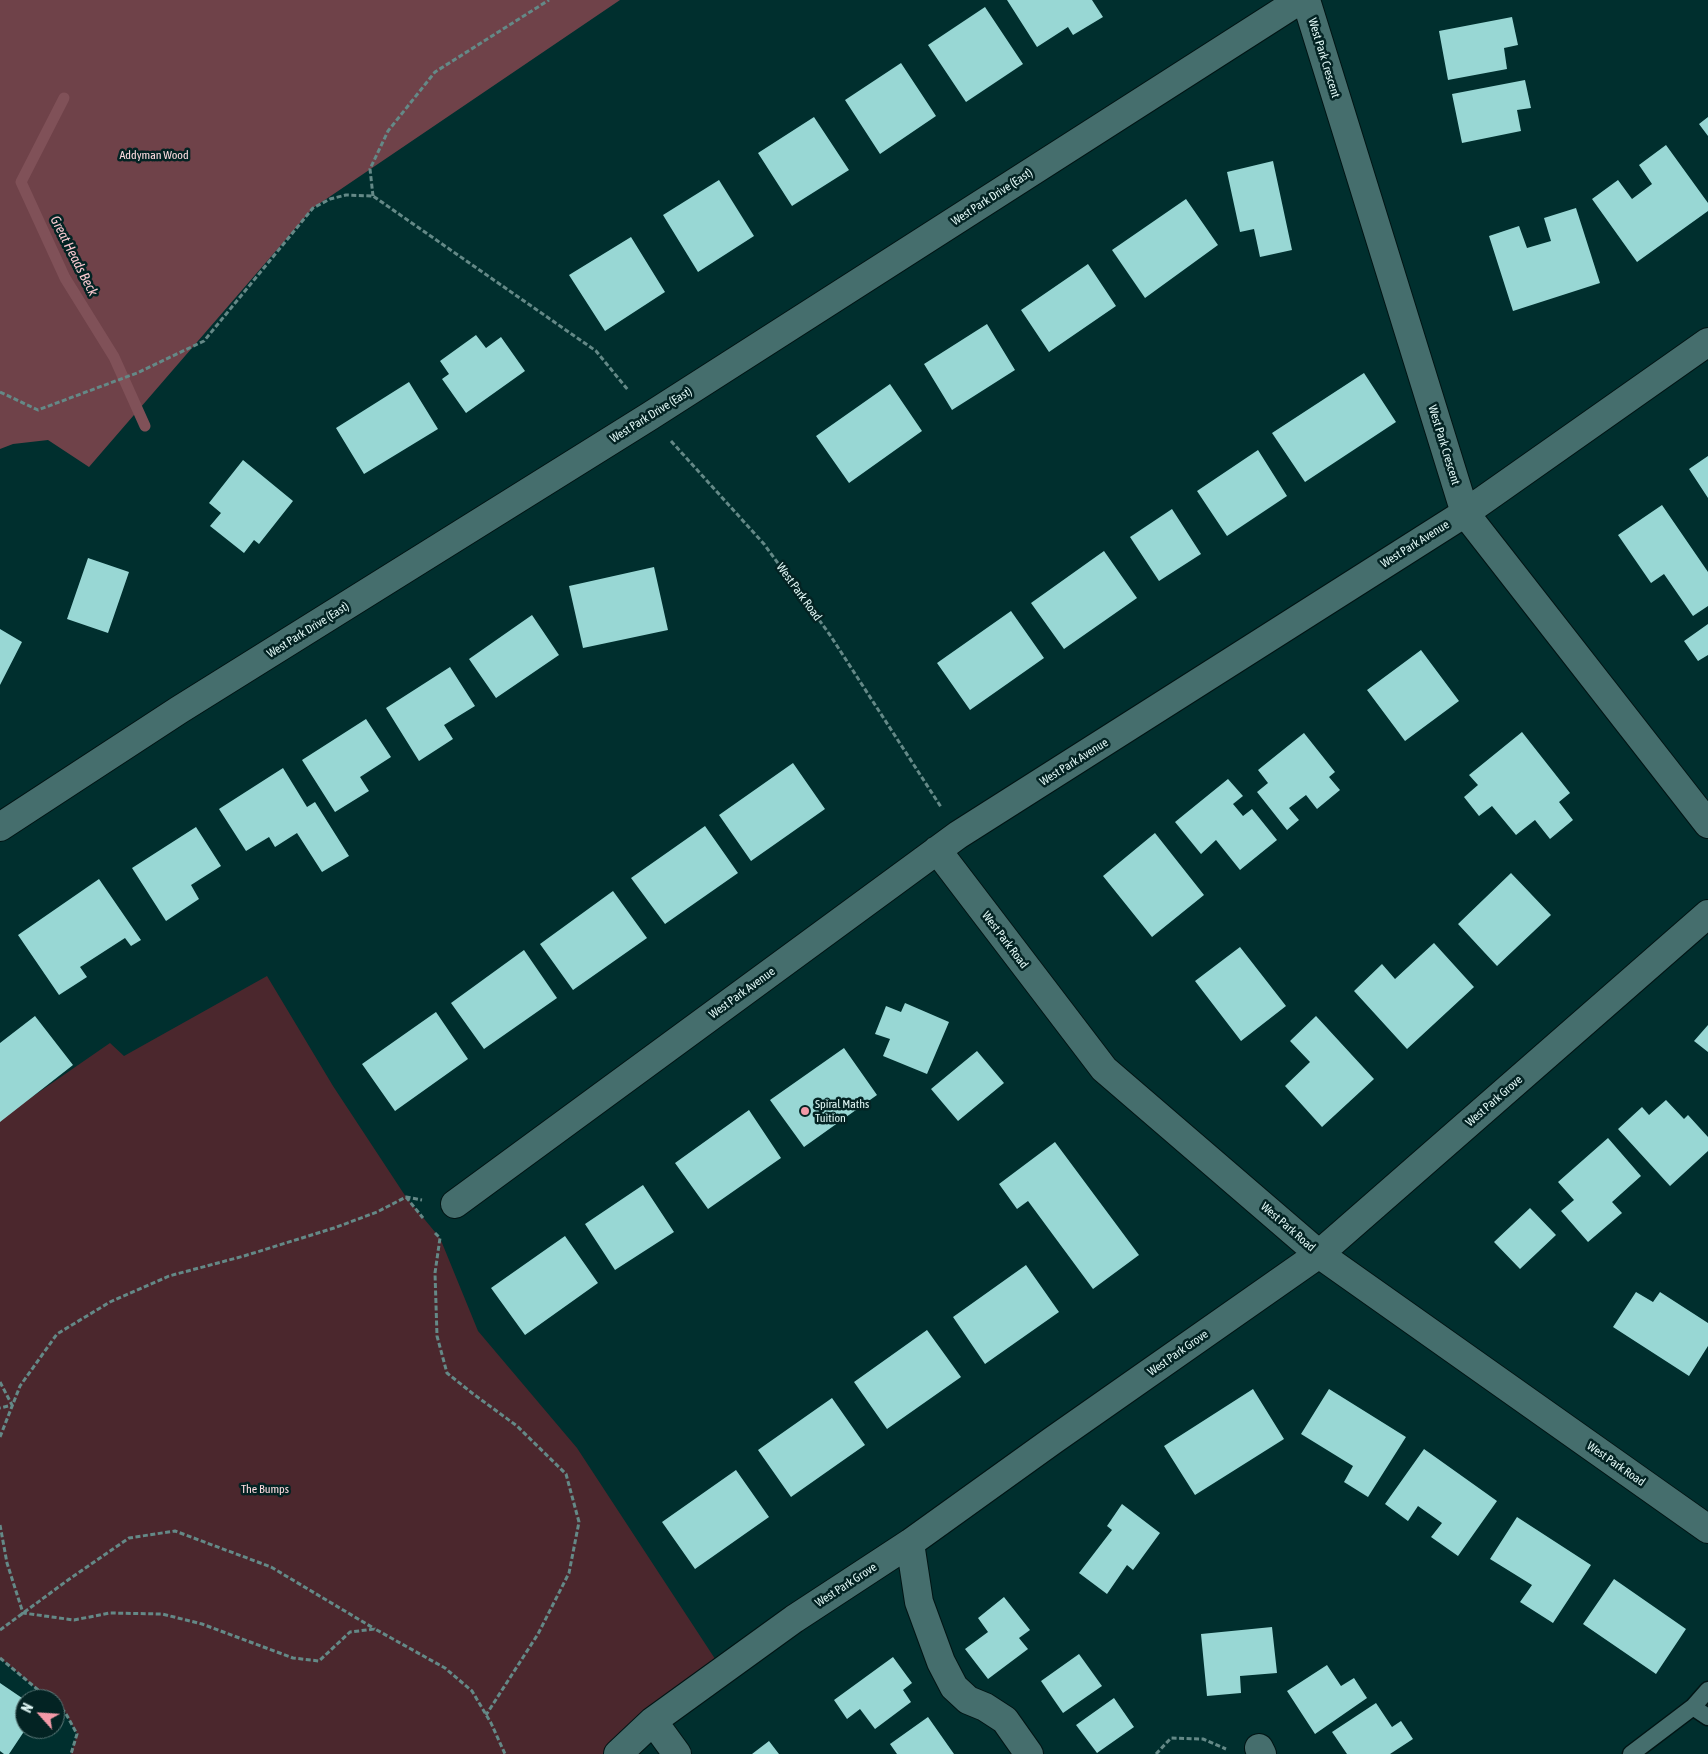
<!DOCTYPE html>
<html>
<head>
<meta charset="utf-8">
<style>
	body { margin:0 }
	#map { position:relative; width:1708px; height:1754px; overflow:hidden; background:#002f2e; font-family:"Asap Condensed",sans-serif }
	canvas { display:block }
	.north { position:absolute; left:15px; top:1689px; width:50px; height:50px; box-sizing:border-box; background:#032323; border:1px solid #5b7777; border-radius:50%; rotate:296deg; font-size:14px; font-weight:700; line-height:20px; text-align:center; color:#dff6f4 }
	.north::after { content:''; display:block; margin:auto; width:18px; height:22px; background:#f39aa8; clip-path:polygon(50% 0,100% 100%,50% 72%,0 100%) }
</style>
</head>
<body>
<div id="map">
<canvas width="1708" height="1754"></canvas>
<div class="north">N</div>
</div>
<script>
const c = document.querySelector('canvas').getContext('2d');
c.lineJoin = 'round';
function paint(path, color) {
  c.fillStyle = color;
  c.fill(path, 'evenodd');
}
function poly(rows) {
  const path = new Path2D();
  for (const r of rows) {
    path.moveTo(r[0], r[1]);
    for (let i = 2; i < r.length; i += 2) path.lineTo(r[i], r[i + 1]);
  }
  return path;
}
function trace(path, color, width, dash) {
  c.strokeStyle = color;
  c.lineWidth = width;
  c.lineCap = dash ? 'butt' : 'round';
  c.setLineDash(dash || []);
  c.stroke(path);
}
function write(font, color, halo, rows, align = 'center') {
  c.font = font + ' "Asap Condensed",sans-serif';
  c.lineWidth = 5;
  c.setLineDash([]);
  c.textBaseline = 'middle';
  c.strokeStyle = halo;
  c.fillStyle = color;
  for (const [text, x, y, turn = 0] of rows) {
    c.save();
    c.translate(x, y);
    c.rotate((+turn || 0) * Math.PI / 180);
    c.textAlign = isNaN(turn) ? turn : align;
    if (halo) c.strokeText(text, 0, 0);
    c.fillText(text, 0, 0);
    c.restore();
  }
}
const green = poly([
	[267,976,333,1086,406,1197,440,1238,478,1331,577,1448,723,1671,616,1754,71,1754,77,1734,65,1712,55,1704,55,1699,49,1699,0,1658,0,1119,110,1043,124,1056]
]);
const forest = poly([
	[0,0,620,0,313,208,89,467,48,440,13,444,0,449]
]);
const stream = poly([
	[64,98,21,182,65,278,114,357,145,426]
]);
const building = poly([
	[1007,0,1092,0,1103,17,1073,35,1068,27,1037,47],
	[985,7,1023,64,966,102,928,45],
	[1512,17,1518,45,1504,48,1507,69,1448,80,1439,31],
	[901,63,936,116,880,154,845,100],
	[1525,80,1531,108,1517,110,1521,131,1462,143,1452,94],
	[814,117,849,170,792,206,758,153],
	[1708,117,1708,136,1699,124],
	[1666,145,1708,203,1708,211,1637,262,1592,199,1618,180,1632,199,1652,184,1639,165],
	[1273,161,1292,250,1260,257,1254,229,1240,232,1227,172],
	[719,180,754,236,698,272,663,215],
	[1186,199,1218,245,1145,298,1112,250],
	[1576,208,1600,283,1513,311,1489,236,1519,226,1527,248,1551,241,1544,218],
	[631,237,665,292,605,331,569,275],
	[1088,264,1116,306,1049,352,1021,310],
	[987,324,1015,370,952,410,924,364],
	[476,335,486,348,501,337,525,371,466,413,442,379,449,374,440,361],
	[1364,373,1396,422,1305,482,1272,433],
	[409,382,438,429,364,474,336,428],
	[890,384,922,431,849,483,816,436],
	[1258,450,1287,496,1227,536,1197,491],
	[1708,456,1708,498,1689,469],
	[243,460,293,501,259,544,254,540,244,553,210,526,221,513,209,503],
	[1662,505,1708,572,1708,606,1693,616,1664,574,1651,583,1618,535],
	[1172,509,1201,554,1159,581,1130,537],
	[1104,551,1137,598,1064,649,1031,603],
	[88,558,129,572,108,633,67,619],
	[654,567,668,630,583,648,569,586],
	[1011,611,1044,658,970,710,937,663],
	[532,615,559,655,496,698,469,659],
	[1708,624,1708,655,1698,661,1684,641],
	[0,629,22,642,0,685],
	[1421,650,1459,701,1405,741,1367,690],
	[450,667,475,706,444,725,453,739,419,761,386,708],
	[366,719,391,757,360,777,369,791,335,812,302,760],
	[1522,732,1570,793,1559,802,1573,820,1550,839,1535,820,1516,835,1492,806,1479,816,1464,797,1478,785,1469,775],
	[1304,733,1335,772,1329,777,1340,790,1317,809,1306,795,1289,808,1299,820,1287,830,1257,792,1268,783,1258,770],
	[793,763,825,809,751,861,719,815],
	[283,768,307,807,315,802,349,856,322,872,297,833,275,847,269,837,246,851,219,809],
	[1228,779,1243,796,1233,804,1243,816,1252,809,1277,840,1240,870,1216,840,1201,854,1175,822],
	[705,826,738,873,665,924,631,878],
	[196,827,221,866,191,885,199,899,166,921,132,868],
	[1155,833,1204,895,1152,937,1103,876],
	[1511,873,1551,915,1497,966,1458,924],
	[99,879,141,940,131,946,125,938,80,967,87,977,59,995,18,935],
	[613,891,647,938,573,990,540,944],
	[1434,943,1474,987,1407,1049,1354,991,1382,964,1395,979],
	[1240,947,1286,1006,1241,1041,1195,981],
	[524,950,557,998,484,1049,451,1003],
	[905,1003,949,1022,927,1074,883,1056,890,1039,875,1034,886,1006,901,1012],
	[436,1012,468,1059,395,1111,362,1064],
	[35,1016,73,1065,0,1122,0,1043],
	[1316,1016,1374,1079,1322,1127,1285,1086,1310,1062,1290,1041],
	[1708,1025,1708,1052,1694,1041],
	[844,1048,877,1095,804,1147,770,1100],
	[977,1051,1004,1083,958,1121,931,1089],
	[1666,1100,1684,1119,1688,1115,1708,1137,1708,1151,1670,1186,1618,1129,1642,1107,1649,1115],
	[749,1110,781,1158,708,1209,675,1163],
	[1608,1138,1641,1176,1612,1202,1622,1213,1588,1242,1561,1211,1574,1200,1558,1182],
	[1055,1142,1139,1255,1093,1289,1028,1201,1017,1209,999,1184],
	[643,1185,674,1232,615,1270,585,1224],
	[1530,1208,1556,1235,1520,1269,1494,1242],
	[565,1236,598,1283,525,1335,491,1288],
	[1026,1265,1059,1312,985,1364,953,1317],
	[1636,1292,1653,1302,1660,1292,1708,1323,1708,1346,1689,1376,1613,1327],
	[927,1330,961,1377,887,1429,854,1382],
	[1253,1389,1284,1439,1195,1495,1164,1446],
	[1329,1389,1406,1437,1368,1497,1344,1482,1353,1466,1301,1434],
	[832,1398,865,1445,791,1497,758,1450],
	[1424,1449,1497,1501,1458,1556,1431,1537,1442,1523,1418,1506,1408,1521,1385,1504],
	[736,1470,769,1517,695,1569,662,1522],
	[1122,1504,1160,1533,1133,1570,1127,1565,1107,1594,1079,1573,1112,1530,1107,1526],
	[1517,1517,1591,1565,1553,1623,1520,1602,1532,1585,1490,1559],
	[1614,1579,1686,1629,1656,1674,1583,1624],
	[1004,1597,1030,1630,1019,1638,1028,1649,988,1679,965,1649,988,1632,978,1618],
	[1272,1627,1277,1673,1240,1676,1241,1693,1207,1696,1201,1634],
	[1079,1654,1102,1686,1063,1713,1041,1681],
	[893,1657,912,1683,903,1690,911,1702,875,1729,860,1709,847,1719,834,1700],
	[1327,1665,1341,1686,1354,1678,1367,1698,1315,1734,1287,1691],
	[0,1683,25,1700,25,1730,9,1754,4,1754,0,1751],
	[1114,1698,1134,1727,1097,1753,1076,1725],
	[1376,1703,1392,1727,1401,1721,1413,1739,1390,1754,1347,1754,1332,1732],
	[928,1717,954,1754,897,1754,890,1744],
	[769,1741,779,1754,752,1754]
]);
const path = poly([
	[373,196,370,169,388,131,435,72,549,0],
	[0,392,38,410,137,373,204,341,313,208,330,199,346,195,373,196,596,351,628,390],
	[671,441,764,544,830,635,941,807],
	[406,1197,423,1218],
	[435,1233,440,1238,435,1273,437,1336,447,1373,472,1393,517,1426,566,1474,579,1522,569,1573,538,1634,486,1715],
	[0,1382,12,1405,0,1408],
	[0,1437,20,1386,57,1334,110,1302,169,1276,244,1256,334,1228,377,1212,406,1197,422,1200],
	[0,1525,7,1563,23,1613,74,1620,110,1613,162,1614,202,1624,293,1658,319,1661,350,1632,375,1629,445,1668,472,1691,491,1723,505,1754],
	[0,1630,68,1580,129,1538,175,1531,271,1567,375,1629],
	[0,1658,49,1699],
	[55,1704,65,1712,77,1734,71,1754],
	[1156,1754,1171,1738,1203,1739,1226,1749]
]);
const service = poly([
	[1693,1707,1708,1717],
	[1631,1754,1693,1707,1708,1690]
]);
const minor = poly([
	[1306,0,1465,513,1708,824],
	[0,827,179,710,650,416,1300,0],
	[937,850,1104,1069,1319,1254,1708,1529],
	[455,1204,958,835,1465,513,1708,342],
	[910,1543,919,1602,941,1662,954,1687,968,1700,985,1707,1005,1720,1029,1754],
	[653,1721,677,1754],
	[1259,1748,1262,1754],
	[618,1754,653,1721,794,1619,910,1543,1052,1441,1319,1254,1708,914]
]);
const markers = [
	[805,1111,5,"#f39aa8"]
];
const streetNames = [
	["West Park Crescent",1324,58,73],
	["West Park Drive (East)",992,197,-33],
	["West Park Drive (East)",651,415,-32],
	["West Park Crescent",1444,445,73],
	["West Park Avenue",1415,544,-32],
	["West Park Road",799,592,54],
	["West Park Drive (East)",308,630,-32],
	["West Park Avenue",1074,762,-32],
	["West Park Road",1005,940,53],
	["West Park Avenue",742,993,-36],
	["West Park Grove",1494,1101,-41],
	["West Park Road",1288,1227,41],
	["West Park Grove",1178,1353,-35],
	["West Park Road",1616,1464,35],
	["West Park Grove",846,1585,-33]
];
const parkNames = [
	["Addyman Wood",154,155],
	["The Bumps",265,1489]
];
const poiNames = [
	["Spiral Maths",815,1104],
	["Tuition",815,1118]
];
const waterNames = [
	["Great Heads Beck",74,256,63]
];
paint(green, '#4b272d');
paint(forest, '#6f4249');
trace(stream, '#805158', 11);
paint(building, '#98d7d4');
trace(service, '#011414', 19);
trace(minor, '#011414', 30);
trace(path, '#648987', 3, [5, 2.5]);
trace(service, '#456e6d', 16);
trace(minor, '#456e6d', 28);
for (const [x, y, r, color] of markers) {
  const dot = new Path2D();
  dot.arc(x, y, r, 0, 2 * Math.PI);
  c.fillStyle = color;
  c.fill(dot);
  trace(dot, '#032323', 2);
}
write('12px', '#dff6f4', '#032323', streetNames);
write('12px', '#fcdbdf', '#032323', parkNames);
write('12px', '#dff6f4', '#032323', poiNames, 'left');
write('italic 14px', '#fac9d0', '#032323', waterNames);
</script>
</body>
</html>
